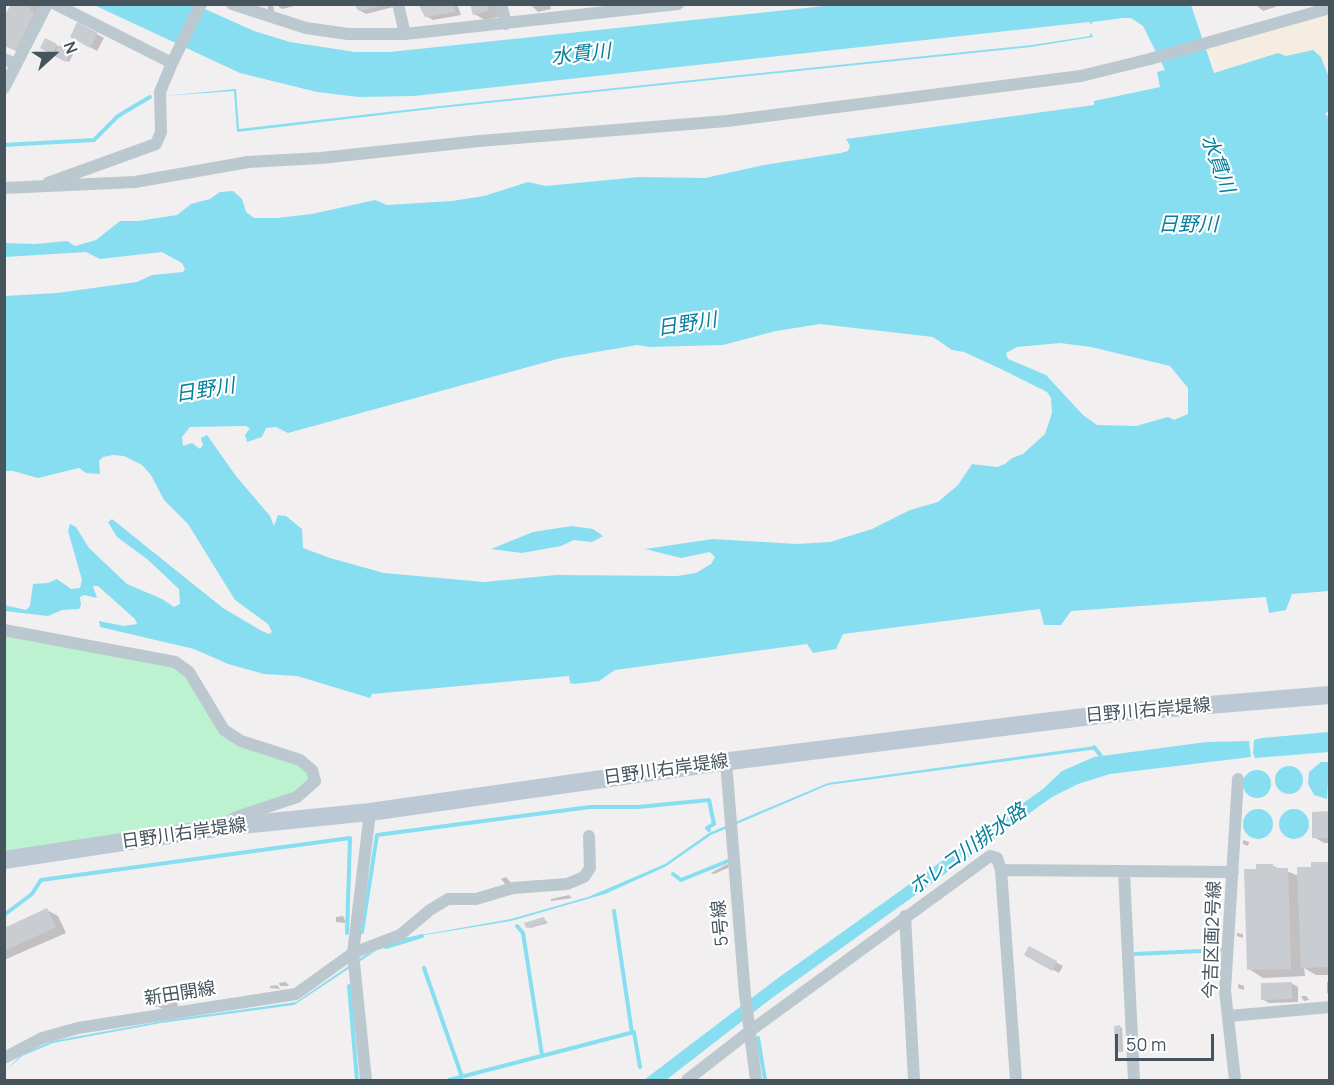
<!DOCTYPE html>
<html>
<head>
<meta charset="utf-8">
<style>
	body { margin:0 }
	#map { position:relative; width:1334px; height:1085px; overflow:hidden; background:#f2eff0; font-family:Manrope,sans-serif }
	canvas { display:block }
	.frame { position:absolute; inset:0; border:6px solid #46545e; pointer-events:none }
	.north { position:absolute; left:24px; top:24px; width:60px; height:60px; -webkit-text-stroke:4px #fff; paint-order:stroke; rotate:69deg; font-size:16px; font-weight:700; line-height:24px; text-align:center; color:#46545e }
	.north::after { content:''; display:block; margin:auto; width:21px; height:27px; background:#46545e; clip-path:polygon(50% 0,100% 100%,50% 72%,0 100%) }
	.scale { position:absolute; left:1115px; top:1034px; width:99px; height:27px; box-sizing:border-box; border:3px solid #46545e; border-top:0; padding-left:8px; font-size:18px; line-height:21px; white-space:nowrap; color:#46545e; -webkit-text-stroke:4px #fff; paint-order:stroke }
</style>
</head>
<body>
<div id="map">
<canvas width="1334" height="1085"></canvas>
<div class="frame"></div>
<div class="north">N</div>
<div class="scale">50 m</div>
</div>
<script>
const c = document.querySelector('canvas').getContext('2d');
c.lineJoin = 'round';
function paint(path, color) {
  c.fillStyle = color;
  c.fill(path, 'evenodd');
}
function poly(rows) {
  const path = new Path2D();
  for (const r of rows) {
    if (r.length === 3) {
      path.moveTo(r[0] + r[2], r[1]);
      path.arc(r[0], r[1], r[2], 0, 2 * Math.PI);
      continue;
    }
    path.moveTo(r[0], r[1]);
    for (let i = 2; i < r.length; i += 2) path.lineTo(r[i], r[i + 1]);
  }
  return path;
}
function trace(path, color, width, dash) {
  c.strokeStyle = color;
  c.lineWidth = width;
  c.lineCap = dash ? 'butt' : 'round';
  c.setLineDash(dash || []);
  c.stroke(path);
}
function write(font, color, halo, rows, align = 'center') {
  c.font = font + ' Manrope,"Noto Sans JP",sans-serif';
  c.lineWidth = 4.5;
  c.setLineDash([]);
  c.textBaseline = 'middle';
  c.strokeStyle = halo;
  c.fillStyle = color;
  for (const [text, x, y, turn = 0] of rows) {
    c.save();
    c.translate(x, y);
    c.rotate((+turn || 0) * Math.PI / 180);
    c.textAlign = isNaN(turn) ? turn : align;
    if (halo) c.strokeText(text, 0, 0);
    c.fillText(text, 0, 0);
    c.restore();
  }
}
const green = poly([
	[5,634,173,665,186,675,213,723,305,768,310,778,298,792,218,822,5,852]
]);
const sand = poly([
	[1329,13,1329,78,1325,63,1313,50,1286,56,1278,53,1214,72,1210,67,1217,65,1214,57,1208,58,1206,50]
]);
const water = poly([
	[94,5,196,5,254,31,290,42,355,52,390,52,834,5,1191,5,1214,73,1278,53,1286,56,1313,50,1321,57,1330,80,1329,110,1325,114,1330,118,1329,591,1292,594,1286,610,1269,613,1266,597,1071,611,1061,625,1044,625,1040,609,843,634,836,649,813,653,807,644,615,670,599,681,574,684,570,683,569,676,372,694,370,698,297,676,264,674,228,664,194,649,100,627,99,621,124,626,137,624,135,619,98,586,93,586,97,598,84,595,80,597,81,605,79,609,62,610,48,616,5,611,4,605,26,610,30,606,33,584,48,583,57,579,71,589,80,588,82,580,68,531,70,524,76,527,89,548,127,584,162,599,174,607,180,604,179,589,147,559,117,537,108,522,112,519,223,608,260,630,269,634,272,632,268,624,235,600,188,524,164,500,151,475,142,465,124,456,113,455,103,457,99,461,100,474,86,473,79,468,38,478,13,471,5,471,5,296,57,293,137,282,152,275,183,272,185,269,182,263,162,252,100,259,86,252,5,257,5,243,35,244,67,241,75,246,96,240,120,221,138,221,177,215,191,204,210,199,220,192,233,191,242,199,246,212,254,218,277,218,312,214,375,200,387,205,452,201,484,196,528,182,546,186,639,177,705,178,764,165,841,153,848,151,850,146,846,139,1094,105,1094,101,1160,87,1157,72,1165,70,1143,26,1131,18,1123,18,1092,22,1092,25,1089,22,414,96,359,97,317,92,240,73],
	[820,324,933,337,952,350,964,352,1001,369,1047,392,1051,398,1052,413,1045,434,1023,454,1012,458,1005,464,997,467,972,464,958,485,938,502,910,510,872,529,830,542,797,544,713,539,645,549,681,558,710,552,715,557,711,564,696,573,677,576,556,575,484,582,384,573,330,558,303,548,302,529,286,516,278,515,274,526,270,516,236,476,207,435,201,438,203,445,200,449,192,443,183,446,182,437,190,427,245,426,250,428,245,435,247,442,262,437,266,428,276,427,288,433,561,358,637,345,649,347,723,345,776,331],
	[1060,343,1091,347,1170,366,1188,388,1188,414,1174,420,1168,417,1136,426,1097,425,1083,415,1046,375,1008,359,1006,353,1017,347],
	[1091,33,1093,37,1031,47,440,108,237,132,234,91,163,96,236,89,239,129,440,106,1032,45,1090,36],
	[572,526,593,529,603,536,592,542,574,540,561,546,522,553,491,549,533,532],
	[1329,732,1329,752,1255,758,1253,753,1254,740,1262,738],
	[1249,741,1251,757,1110,774,1078,784,1052,797,772,998,666,1080,644,1080,778,978,1043,789,1062,771,1094,757,1206,742],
	[1095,746,1098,749,828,785,711,835,665,867,605,894,511,921,425,935,377,950,294,1005,161,1023,53,1043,22,1056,5,1071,22,1054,52,1041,168,1020,296,1002,365,955,404,938,511,919,588,897,665,864,709,833,828,783],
	[1321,762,1329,762,1327,799,1314,795,1308,784,1309,772],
	[1289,780,14],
	[1257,784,14],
	[1258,824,15],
	[1294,824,15]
]);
const shadow = poly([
	[16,4,37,4,43,8,27,56,4,45],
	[268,4,273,4,274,12,268,10],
	[275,4,298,4,298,5,282,9],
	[356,4,392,4,393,7,366,14,357,9],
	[419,4,457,4,461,15,433,20,426,16],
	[472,4,502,4,498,17,485,20,474,14],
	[530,4,550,4,551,9,538,12],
	[1255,4,1284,4,1263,11],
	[78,24,104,38,97,51,72,37],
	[46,40,73,54,69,62,42,48],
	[1330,813,1330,843,1324,843,1314,837],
	[1243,840,1249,842,1248,846,1243,844],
	[727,864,730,867,714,874,711,873],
	[1328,864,1330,975,1316,975,1304,968,1305,976,1263,978,1249,969,1258,871,1273,866,1299,876,1313,868],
	[506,877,511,883,506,885,501,879],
	[569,895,572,898,551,901,551,899],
	[47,910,58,916,66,933,4,960,4,930],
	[343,916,346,923,336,922,336,917],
	[544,919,548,923,530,928,527,927],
	[1237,933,1243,934,1243,938,1237,936],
	[1029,948,1063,966,1059,973,1026,955],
	[286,982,289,986,280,986,279,983],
	[1327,982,1330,982,1330,995,1327,993],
	[1291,983,1298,987,1298,1002,1269,1003,1262,999],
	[1238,984,1244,986,1244,990,1238,988],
	[277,985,280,989,270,988,270,986],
	[171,994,177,998,178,1009,164,1010,157,1006],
	[1301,996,1306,996,1309,1000,1304,1001],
	[1119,1026,1122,1028,1123,1052,1117,1051]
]);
const stream = poly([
	[4,145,94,140,118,116,150,97],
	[1094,747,1104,760],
	[673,874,681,880,728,861],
	[614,911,632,1033],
	[4,915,32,894,41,880,350,838,347,933],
	[517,926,523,933,542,1055],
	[362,932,377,835,590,807,638,807,709,800,714,824,707,828,709,830],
	[386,947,422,936],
	[1135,954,1222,950],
	[424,968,462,1077],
	[349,986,357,1080],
	[758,1038,765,1080],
	[449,1080,634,1032,640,1067]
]);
const building = poly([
	[11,4,32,4,30,9,34,13,16,51,4,46,4,17],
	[355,4,385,4,386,5,359,11],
	[418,4,454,4,455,12,425,17],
	[470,4,488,4,489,10,473,15],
	[77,22,98,33,90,48,70,37],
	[45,38,57,44,52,55,40,48],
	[59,45,71,51,66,62,54,56],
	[1330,811,1330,838,1312,838,1312,812],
	[1311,862,1328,862,1330,866,1330,967,1301,968,1297,867,1311,867],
	[1256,864,1273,864,1274,868,1288,868,1291,969,1247,970,1244,869,1256,869],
	[47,908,56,927,4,951,4,928],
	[544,917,546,922,526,928,524,923],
	[1029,946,1057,961,1052,971,1024,955],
	[1292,982,1292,999,1261,1000,1261,983],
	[171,992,172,1005,155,1007,154,995],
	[1120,1025,1121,1052,1115,1052,1114,1026]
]);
const street = poly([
	[55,4,172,63,201,4],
	[232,4,306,28,348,34,405,34,678,4],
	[398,4,405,34],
	[501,4,506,24],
	[4,59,16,64],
	[4,88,47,4],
	[48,183,156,144,161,132,160,92,172,63],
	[4,188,135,182,248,162,321,158,479,141,727,121,1081,76,1150,59,1330,8],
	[4,630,175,662,189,672,224,730,241,741,300,760,312,770,315,781,297,797,234,818,226,824],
	[726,762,745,995,756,1080],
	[1001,870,1233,872],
	[1124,872,1134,1080],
	[905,916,914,1080],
	[1229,1016,1330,1007],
	[4,1058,42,1038,78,1028,296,994,353,953,400,935,430,910,448,899,476,899,513,888,567,884,584,877,590,868,589,836],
	[366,1080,353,953,370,812],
	[687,1080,750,1031,990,856,997,858,1001,870,1016,1080],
	[1235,1080,1225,991,1238,779]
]);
const secondary = poly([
	[4,860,222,827,370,812,722,762,1124,712,1330,695]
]);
const streetNames = [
	["日野川右岸堤線",1148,711,-5],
	["日野川右岸堤線",666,770,-8],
	["日野川右岸堤線",184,834,-8],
	["5号線",721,923,-95],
	["今吉区画2号線",1213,940,-88],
	["新田開線",180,994,-9]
];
const waterNames = [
	["水貫川",581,55,-6],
	["水貫川",1217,164,70],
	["日野川",1188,225],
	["日野川",687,325,-9],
	["日野川",205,391,-9],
	["ホレコ川排水路",968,850,-36]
];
paint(green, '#bcf2cf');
paint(sand, '#f4ede0');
paint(water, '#87def1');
paint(shadow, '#0003');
trace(stream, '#87def1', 4);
paint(building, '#c9cdd2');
trace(street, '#bcc8cf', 12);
trace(secondary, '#bcc9d4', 18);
write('18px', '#46545e', '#fff', streetNames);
write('italic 20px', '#07809b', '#fff', waterNames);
</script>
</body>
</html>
